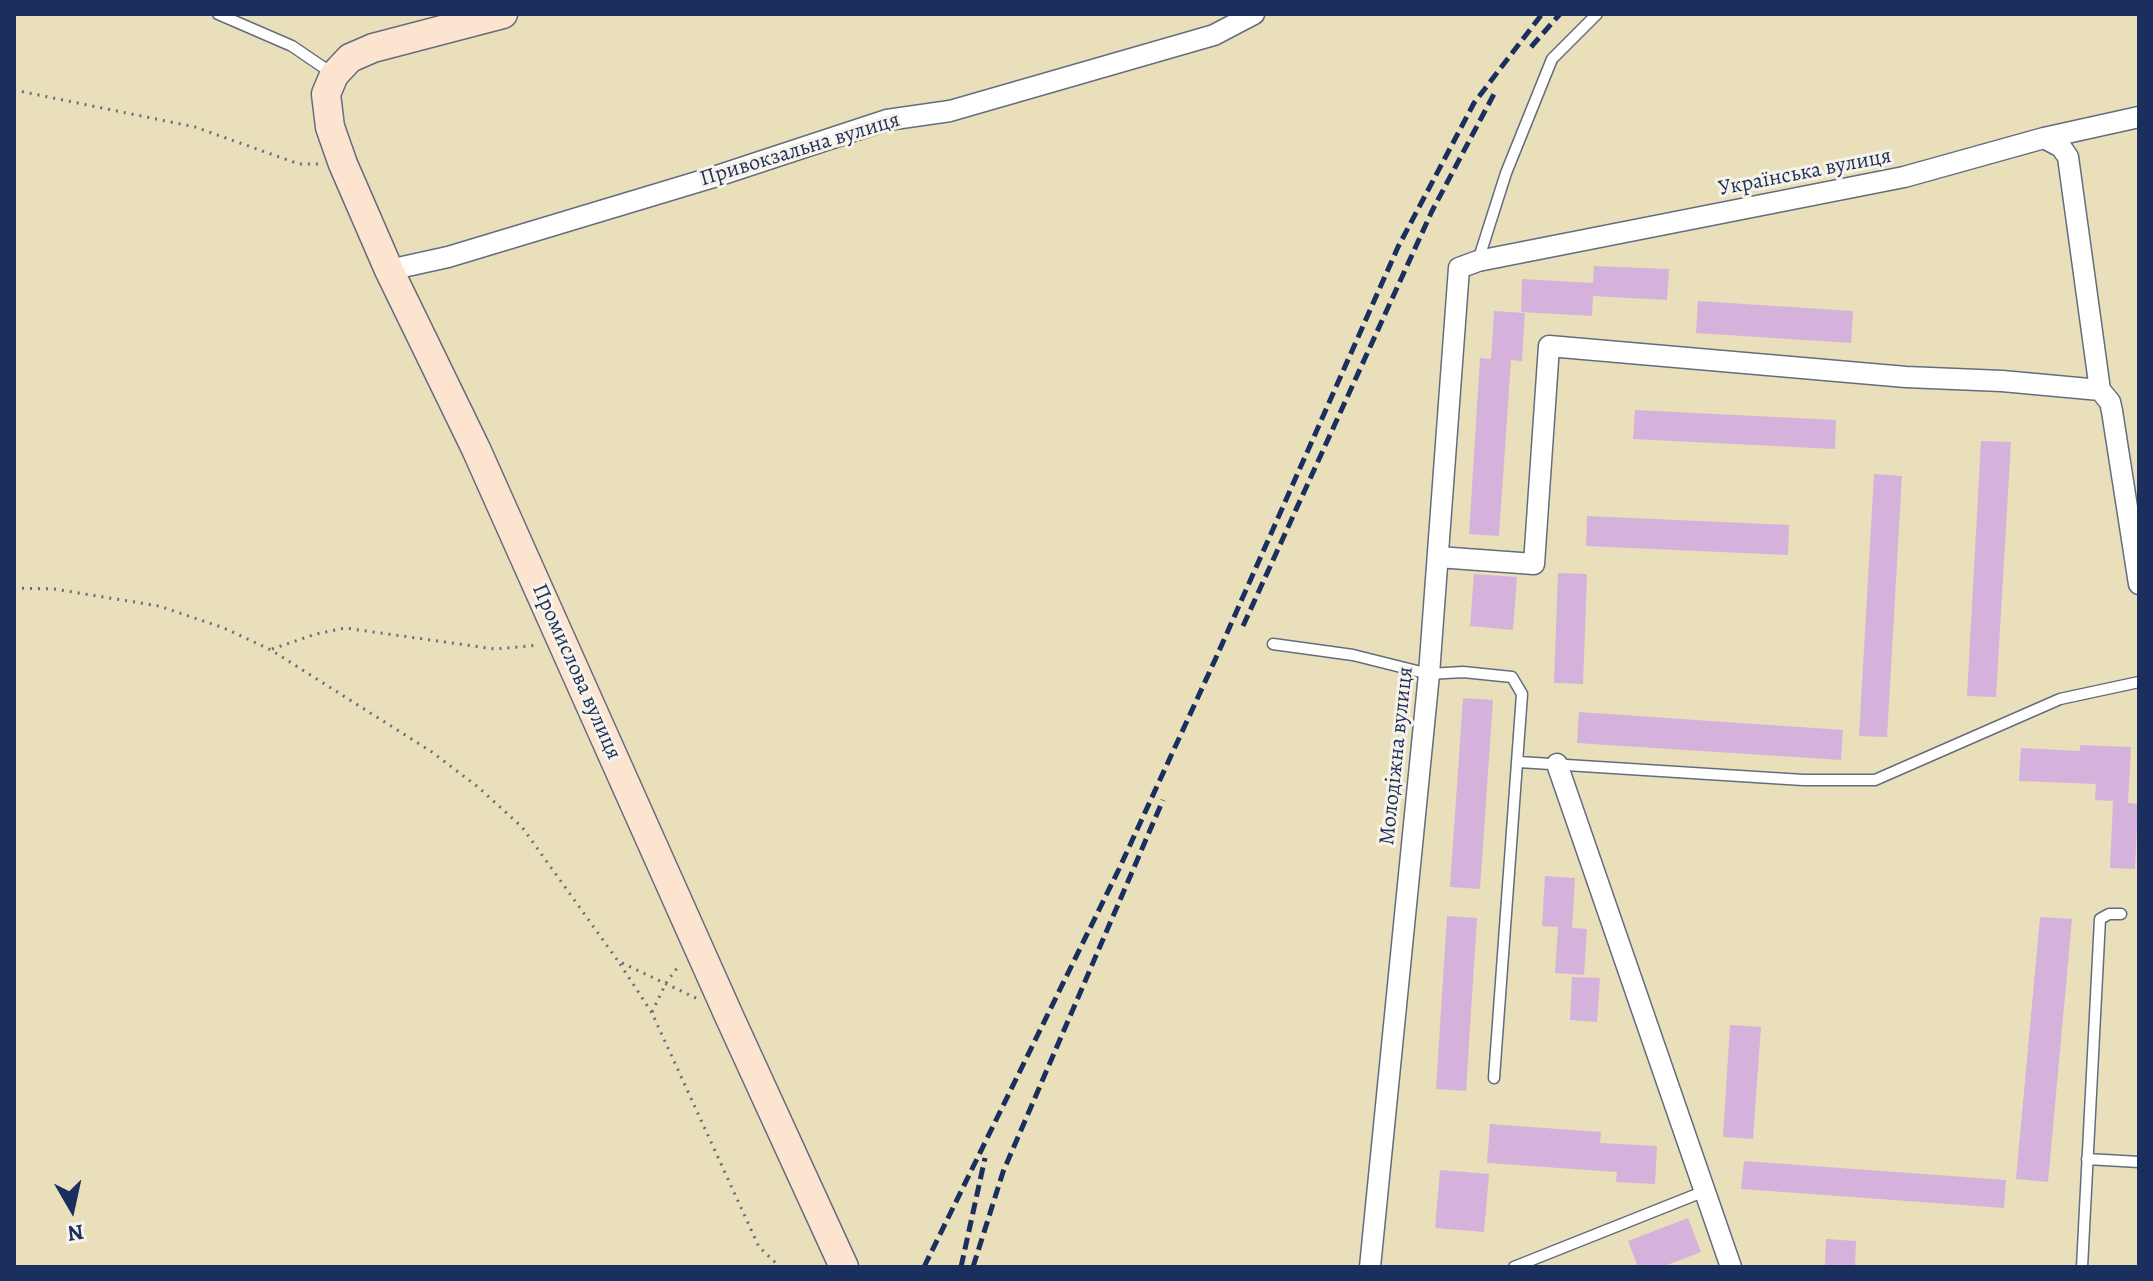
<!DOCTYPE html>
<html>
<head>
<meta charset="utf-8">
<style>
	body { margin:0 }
	#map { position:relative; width:2153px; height:1281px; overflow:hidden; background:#e9dfba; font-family:Alegreya,serif }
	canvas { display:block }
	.frame { position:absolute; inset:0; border:16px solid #1b2f5e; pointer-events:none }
	.north { position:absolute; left:32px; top:1169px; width:80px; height:80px; -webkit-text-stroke:6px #f7f3e8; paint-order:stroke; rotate:171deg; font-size:22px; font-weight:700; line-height:32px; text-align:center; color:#1b2f5e }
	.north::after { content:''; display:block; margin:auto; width:28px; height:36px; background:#1b2f5e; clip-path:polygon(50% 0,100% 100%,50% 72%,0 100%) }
</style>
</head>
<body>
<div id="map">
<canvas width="2153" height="1281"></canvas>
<div class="frame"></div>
<div class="north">N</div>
</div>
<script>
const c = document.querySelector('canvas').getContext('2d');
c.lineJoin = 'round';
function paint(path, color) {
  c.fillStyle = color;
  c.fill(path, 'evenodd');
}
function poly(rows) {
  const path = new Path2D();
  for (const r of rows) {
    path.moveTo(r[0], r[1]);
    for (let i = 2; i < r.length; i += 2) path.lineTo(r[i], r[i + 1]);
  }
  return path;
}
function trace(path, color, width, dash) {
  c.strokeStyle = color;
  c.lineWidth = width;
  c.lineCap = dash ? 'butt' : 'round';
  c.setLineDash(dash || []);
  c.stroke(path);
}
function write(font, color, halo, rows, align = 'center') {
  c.font = font + ' Alegreya,serif';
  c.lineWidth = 6;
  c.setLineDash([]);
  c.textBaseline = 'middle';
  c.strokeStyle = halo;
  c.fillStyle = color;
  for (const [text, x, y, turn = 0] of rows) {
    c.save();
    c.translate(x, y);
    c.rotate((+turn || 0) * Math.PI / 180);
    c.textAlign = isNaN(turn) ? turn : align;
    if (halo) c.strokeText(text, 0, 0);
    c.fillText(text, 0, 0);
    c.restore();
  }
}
const building = poly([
	[1594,266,1669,269,1667,300,1593,296,1592,316,1521,312,1522,279,1593,283],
	[1698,301,1853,311,1851,343,1696,333],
	[1494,311,1525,313,1522,361,1511,360,1499,536,1469,534,1480,358,1491,359],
	[1635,410,1836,420,1835,449,1633,439],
	[1981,441,2011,442,1996,697,1967,696],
	[1874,474,1902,476,1887,737,1859,736],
	[1587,516,1789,525,1788,555,1586,546],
	[1558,573,1587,574,1583,684,1554,683],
	[1474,574,1517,577,1513,630,1470,626],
	[1463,698,1493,700,1480,889,1450,887],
	[1579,712,1843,730,1841,760,1577,743],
	[2080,745,2131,747,2128,803,2138,804,2135,869,2110,868,2113,801,2095,800,2096,784,2019,781,2021,748,2080,751],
	[1545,876,1575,878,1572,928,1587,929,1584,975,1555,973,1558,927,1542,926],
	[1447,916,1477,918,1466,1091,1436,1089],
	[2040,917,2072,919,2048,1182,2016,1179],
	[1572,977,1600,978,1597,1022,1570,1020],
	[1730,1025,1761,1027,1753,1139,1723,1137],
	[1490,1124,1601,1132,1600,1143,1657,1146,1655,1184,1616,1182,1617,1172,1487,1163],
	[1744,1161,2006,1180,2004,1208,1741,1189],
	[1440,1170,1489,1174,1484,1232,1435,1228],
	[1688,1218,1701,1252,1662,1267,1638,1267,1628,1241],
	[1826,1239,1856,1241,1855,1267,1825,1267]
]);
const path = poly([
	[14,90,195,127,299,164,319,164],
	[14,588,54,589,159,606,224,628,271,650,432,752,478,787,522,827,618,961,698,999],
	[272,649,316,634,345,628,495,649,539,645],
	[620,964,652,1013,759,1247,780,1267],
	[652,1012,666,983,680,964]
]);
const lane = poly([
	[218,14,292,46,333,74],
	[1478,261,1506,173,1552,59,1597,14],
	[1273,644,1353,655,1429,674,1463,672,1512,677,1522,694,1494,1078],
	[1519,762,1803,780,1875,780,2060,699,2139,682],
	[2087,1159,2139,1162],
	[1514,1267,1705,1191],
	[2082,1267,2100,919,2109,914,2121,914]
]);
const street = poly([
	[2044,138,2061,147,2068,157,2100,390,2110,402,2112,411,2139,584],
	[389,270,448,257,717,176,887,120,950,111,1214,35,1254,14],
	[1438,557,1534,564,1549,346,1906,377,2002,381,2100,390],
	[1557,764,1731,1267],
	[1370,1267,1429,674,1459,268,1478,261,1904,177,2044,138,2139,117]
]);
const secondary = poly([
	[503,14,373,48,350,58,334,75,326,94,330,127,343,164,389,270,476,449,729,1016,844,1267]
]);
const rail = poly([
	[1531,47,1560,14],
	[1243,626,1432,211,1494,94],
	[924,1267,1119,869,1215,660,1398,247,1474,103,1542,14],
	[961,1267,985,1158],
	[973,1267,1003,1172,1163,800]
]);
const streetNames = [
	["Привокзальна вулиця",800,150,-17],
	["Українська вулиця",1805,173,-11],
	["Промислова вулиця",576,672,66],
	["Молодіжна вулиця",1397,756,-84]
];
paint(building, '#d5b2db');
trace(lane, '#636d7e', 13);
trace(street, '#636d7e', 23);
trace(secondary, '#636d7e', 31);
trace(path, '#636d7e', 3, [2, 6]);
trace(lane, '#fff', 10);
trace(street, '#fff', 20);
trace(secondary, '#fde4d1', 28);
trace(rail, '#1b2f5e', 5, [12, 6]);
write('22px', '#1b2f5e', '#f7f3e8', streetNames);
</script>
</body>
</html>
